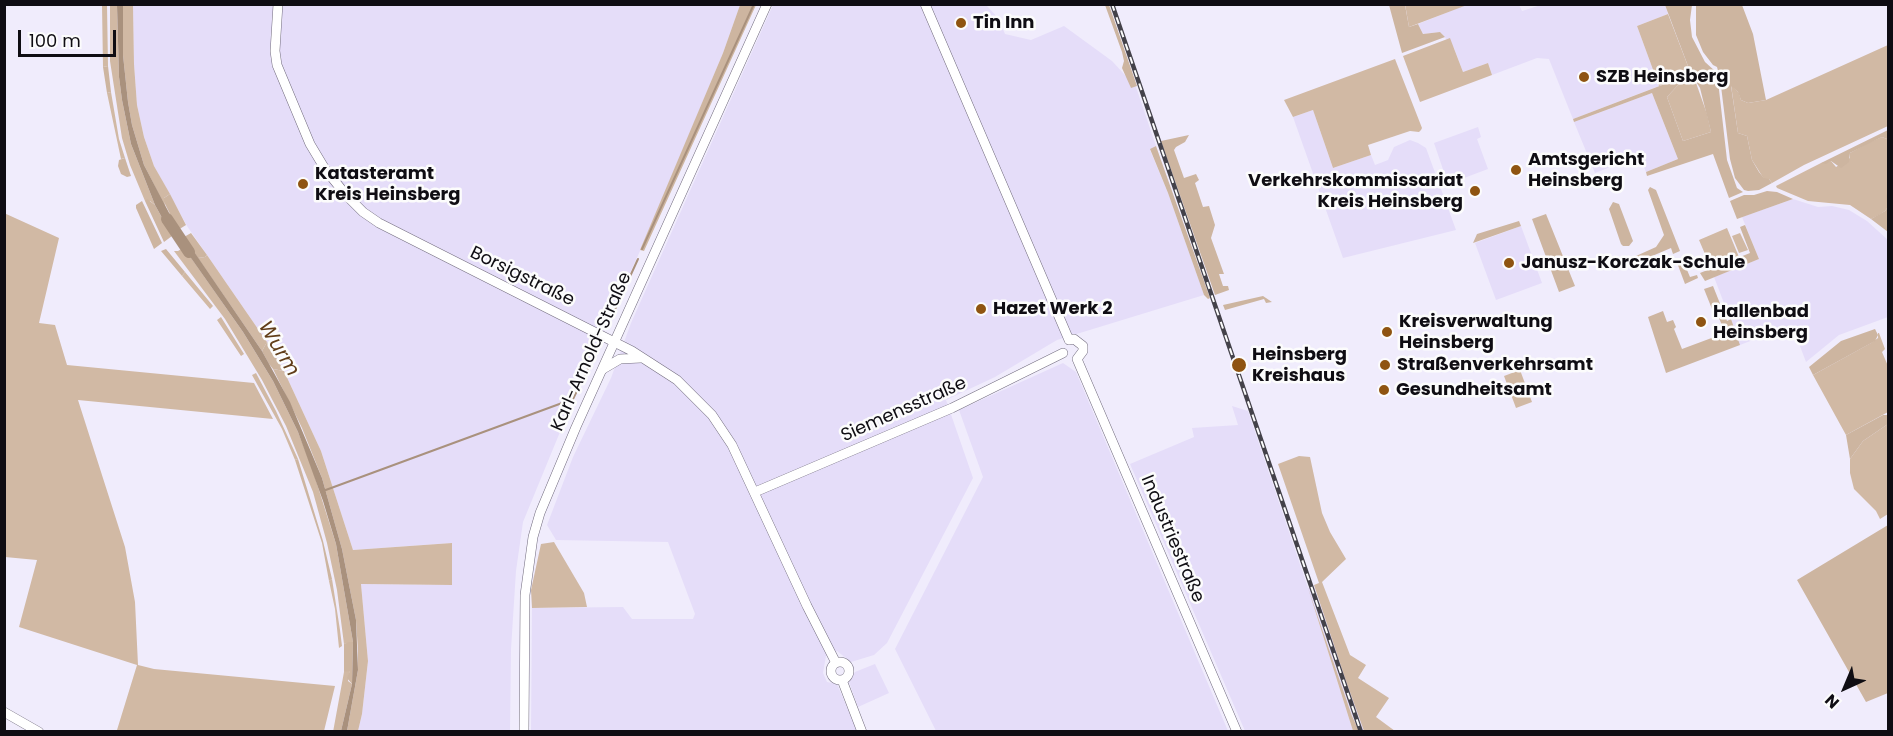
<!DOCTYPE html>
<html>
<head>
<meta charset="utf-8">
<style>
	body { margin:0 }
	#map { position:relative; width:1893px; height:736px; overflow:hidden; background:#f0ecfc; font-family:Poppins,sans-serif }
	canvas { display:block }
	.frame { position:absolute; inset:0; border:6px solid #0f0d13; pointer-events:none }
	.north { position:absolute; left:1815px; top:658px; width:60px; height:60px; -webkit-text-stroke:4px #fcfcfc; paint-order:stroke; rotate:224deg; font-size:16px; font-weight:700; line-height:24px; text-align:center; color:#0f0d13 }
	.north::after { content:''; display:block; margin:auto; width:21px; height:27px; background:#0f0d13; clip-path:polygon(50% 0,100% 100%,50% 72%,0 100%) }
	.scale { position:absolute; left:18px; top:30px; width:98px; height:27px; box-sizing:border-box; border:3px solid #0f0d13; border-top:0; padding-left:8px; font-size:18px; line-height:21px; white-space:nowrap; color:#0f0d13; -webkit-text-stroke:4px #fcfcfc; paint-order:stroke }
</style>
</head>
<body>
<div id="map">
<canvas width="1893" height="736"></canvas>
<div class="frame"></div>
<div class="north">N</div>
<div class="scale">100 m</div>
</div>
<script>
const c = document.querySelector('canvas').getContext('2d');
c.lineJoin = 'round';
function paint(path, color) {
  c.fillStyle = color;
  c.fill(path, 'evenodd');
}
function poly(rows) {
  const path = new Path2D();
  for (const r of rows) {
    if (r.length === 3) {
      path.moveTo(r[0] + r[2], r[1]);
      path.arc(r[0], r[1], r[2], 0, 2 * Math.PI);
      continue;
    }
    path.moveTo(r[0], r[1]);
    for (let i = 2; i < r.length; i += 2) path.lineTo(r[i], r[i + 1]);
  }
  return path;
}
function trace(path, color, width, dash) {
  c.strokeStyle = color;
  c.lineWidth = width;
  c.lineCap = dash ? 'butt' : 'round';
  c.setLineDash(dash || []);
  c.stroke(path);
}
function write(font, color, halo, rows, align = 'center') {
  c.font = font + ' Poppins,sans-serif';
  c.lineWidth = 5;
  c.setLineDash([]);
  c.textBaseline = 'middle';
  c.strokeStyle = halo;
  c.fillStyle = color;
  for (const [text, x, y, turn = 0] of rows) {
    c.save();
    c.translate(x, y);
    c.rotate((+turn || 0) * Math.PI / 180);
    c.textAlign = isNaN(turn) ? turn : align;
    if (halo) c.strokeText(text, 0, 0);
    c.fillText(text, 0, 0);
    c.restore();
  }
}
const built = poly([
	[932,4,986,5,998,18,1005,34,1031,40,1064,26,1112,61,1136,87,1156,146,1150,150,1168,193,1204,295,1057,340,995,377,946,400,973,478,887,643,874,655,851,662,837,651,826,656,823,673,827,682,837,684,857,731,531,732,532,608,623,607,632,619,693,619,695,614,668,542,556,540,547,525,573,457,611,378,631,323,773,5],
	[1468,4,1519,5,1522,11,1541,5,1665,5,1668,14,1637,26,1659,86,1573,119,1549,59,1537,58,1492,75,1488,63,1463,72,1454,48,1440,32,1423,34,1418,24],
	[133,5,740,5,723,53,688,137,640,251,583,376,523,522,516,571,511,649,510,731,358,731,362,714,368,661,361,584,451,585,451,543,353,550,321,451,284,371,267,342,187,226,154,166,144,137,137,105,134,64],
	[1652,93,1678,159,1646,172,1639,156,1595,173,1574,122],
	[1313,110,1333,168,1371,155,1375,165,1388,160,1394,147,1410,140,1418,143,1426,148,1456,230,1343,258,1293,117],
	[1478,127,1481,137,1477,139,1488,169,1448,184,1434,143],
	[1793,199,1818,207,1832,206,1849,210,1867,221,1888,240,1888,317,1839,335,1806,362,1792,325,1740,345,1714,277,1759,259,1742,217],
	[1521,226,1542,283,1496,300,1475,243],
	[1063,363,1076,372,1228,731,936,731,895,649,983,477,959,410],
	[1232,406,1248,411,1308,588,1314,585,1364,731,1359,731,1352,716,1312,601,1353,731,1245,731,1130,464,1194,437,1192,428,1238,425],
	[875,664,889,693,858,707,849,682,855,672]
]);
const green = poly([
	[1405,4,1467,5,1409,27],
	[102,5,107,5,108,66,103,67],
	[110,5,117,5,119,77,122,100,131,144,155,205,150,201,145,201,130,165,122,138,110,61],
	[123,5,133,5,134,64,137,105,144,137,154,166,170,194,164,198,165,206,144,165,132,125,128,102,123,55],
	[1668,14,1691,74,1659,86,1637,26],
	[1450,38,1463,72,1488,63,1492,75,1420,102,1403,56],
	[1888,45,1888,126,1804,165,1772,183,1769,179,1764,179,1752,160,1747,136,1738,133,1731,85,1739,93,1741,100,1748,103,1766,100],
	[1395,59,1422,128,1421,130,1419,132,1410,131,1368,145,1371,155,1333,168,1313,110,1293,117,1284,100],
	[1695,80,1707,114,1711,132,1683,141,1667,97,1678,85],
	[111,92,119,139,125,158,121,159,107,93],
	[1888,136,1888,207,1885,211,1879,215,1871,219,1850,205,1808,201,1777,188,1776,186,1821,163,1831,161,1836,167,1850,158,1850,153,1868,143,1882,137,1887,139],
	[4,213,59,238,39,323,55,325,67,365,254,383,273,419,78,400,125,547,135,602,138,665,154,669,335,686,324,731,121,731,117,730,137,665,19,627,37,560,5,557],
	[1727,228,1739,257,1711,268,1699,240],
	[1740,233,1748,250,1739,253,1732,236],
	[182,245,243,332,273,381,298,432,312,468,336,544,353,642,344,644,337,590,327,543,313,492,286,426,262,380,225,319,174,251,178,251,183,248],
	[207,255,267,342,262,351,198,258,205,257],
	[185,272,213,306,210,309,182,276],
	[221,317,244,354,241,356,217,320],
	[1878,333,1879,333,1885,349,1882,352,1888,366,1888,412,1846,435,1813,375,1871,343,1878,338],
	[273,369,284,371,321,451,353,550,452,543,452,585,361,584,368,661,362,714,358,731,347,731,358,670,358,651,356,620,342,549,322,478,302,428],
	[1520,370,1532,402,1516,408,1504,376],
	[256,373,276,411,298,459,295,460,282,429,252,375],
	[1888,424,1888,514,1880,519,1876,511,1854,489,1850,473,1850,459,1863,441],
	[1299,456,1310,457,1322,513,1330,532,1346,559,1322,582,1350,655,1366,665,1358,678,1389,698,1376,717,1395,731,1364,731,1346,681,1314,585,1319,583,1278,464],
	[554,542,584,593,587,607,532,608,531,590,541,544],
	[332,579,340,630,342,646,339,648,335,609,329,581],
	[1308,588,1352,716,1359,731,1353,731],
	[347,670,350,671,348,681,352,684,341,731,333,732,344,672]
]);
const forest = poly([
	[740,5,756,5,644,251,640,250,723,53],
	[1105,5,1109,5,1137,86,1131,88,1122,68,1124,61,1122,52],
	[1389,5,1405,5,1409,27,1418,24,1423,34,1440,32,1445,37,1402,53],
	[1665,5,1692,5,1690,20,1692,37,1705,62,1715,71,1718,81,1727,160,1737,188,1743,192,1729,198,1713,154,1647,176,1646,172,1678,159,1652,93,1574,122,1573,119,1691,74],
	[1695,80,1700,88,1711,132,1683,141,1667,97,1678,85],
	[1696,5,1742,5,1753,34,1766,100,1748,103,1741,100,1738,92,1731,86,1738,133,1747,136,1752,160,1759,172,1764,178,1769,179,1772,183,1759,190,1748,191,1744,190,1735,178,1730,159,1720,78,1717,67,1713,65,1703,52,1696,35],
	[108,66,111,92,107,93,103,67],
	[1888,130,1887,139,1882,137,1850,153,1849,162,1841,168,1831,161,1826,164,1821,163],
	[1189,135,1185,142,1176,147,1174,150,1184,178,1196,174,1199,180,1195,183,1203,207,1209,206,1215,225,1211,238,1224,274,1219,274,1223,286,1228,286,1229,290,1215,295,1161,141],
	[1156,146,1210,298,1208,299,1204,295,1168,193,1150,149],
	[125,158,131,176,127,177,121,174,118,166,119,160],
	[1650,187,1656,190,1680,251,1673,254,1671,248,1638,262,1636,256,1656,247,1664,235,1648,190],
	[1888,190,1888,232,1871,219,1885,211,1888,207,1886,196],
	[1767,191,1777,192,1793,199,1737,219,1730,201,1744,195,1754,195],
	[170,194,186,225,178,230,164,202,164,198],
	[147,199,155,205,172,236,164,242,145,201],
	[142,201,162,243,154,249,136,208,136,205],
	[1613,202,1619,204,1633,241,1629,246,1623,246,1621,244,1609,209],
	[1546,214,1575,286,1559,292,1532,219],
	[1519,221,1521,226,1473,243,1477,234],
	[1745,225,1759,259,1705,281,1700,273,1750,253,1740,227],
	[191,233,207,255,205,257,198,258,184,237],
	[166,249,185,272,182,276,161,251],
	[1682,258,1690,277,1697,275,1698,278,1685,284,1676,260],
	[1713,286,1727,321,1731,319,1740,345,1666,373,1648,317,1663,311,1667,322,1673,320,1676,327,1674,329,1682,349,1725,333,1717,313,1714,314,1704,289],
	[1263,296,1272,302,1266,303,1264,299,1225,310,1223,305],
	[1875,329,1878,335,1875,341,1813,375,1809,367,1841,341],
	[267,342,284,371,273,369,269,364,262,351],
	[1883,415,1888,415,1888,424,1863,441,1850,459,1846,435],
	[298,459,323,541,332,579,329,581,322,543,295,460],
	[1888,525,1888,693,1866,702,1797,580],
	[349,642,353,642,352,684,347,678,350,671,344,672,344,644]
]);
const water = poly([
	[117,5,123,5,123,55,128,102,132,125,144,165,178,230,172,236,155,205,131,144,122,100,119,77],
	[184,237,262,351,290,402,322,478,342,549,356,620,358,670,347,731,341,731,352,684,353,642,336,544,323,501,298,432,273,381,243,332,179,241]
]);
const stream = poly([
	[642,249,754,4],
	[611,318,638,259],
	[323,491,573,399,593,358]
]);
const river = poly([
	[167,219,189,252]
]);
const secondary = poly([
	[278,4,275,51,277,65,310,144,325,169,346,195,363,212,379,223,632,351,677,380,712,415,732,445,807,606,836,663],
	[925,4,1069,340],
	[1069,340,1074,339,1083,346,1083,351,1077,359],
	[1077,359,1237,732],
	[603,369,620,359,641,358],
	[755,492,952,408,1063,353],
	[840,671,9],
	[842,680,862,732]
]);
const primary = poly([
	[4,712,39,732],
	[524,732,525,595,533,537,540,513,576,427,767,4]
]);
const rail = poly([
	[1112,4,1361,732]
]);
const markers = [
	[961,23,6,"#8f5411"],
	[1584,77,6,"#8f5411"],
	[1516,170,6,"#8f5411"],
	[303,184,6,"#8f5411"],
	[1475,191,6,"#8f5411"],
	[1509,263,6,"#8f5411"],
	[981,309,6,"#8f5411"],
	[1701,322,6,"#8f5411"],
	[1387,332,6,"#8f5411"],
	[1239,365,8,"#8f5411"],
	[1385,365,6,"#8f5411"],
	[1384,390,6,"#8f5411"]
];
const poiNames = [
	["Tin Inn",973,23],
	["SZB Heinsberg",1596,77],
	["Amtsgericht",1528,160],
	["Heinsberg",1528,181],
	["Katasteramt",315,174],
	["Kreis Heinsberg",315,195],
	["Verkehrskommissariat",1463,181,"right"],
	["Kreis Heinsberg",1463,202,"right"],
	["Janusz-Korczak-Schule",1521,263],
	["Hazet Werk 2",993,309],
	["Hallenbad",1713,312],
	["Heinsberg",1713,333],
	["Kreisverwaltung",1399,322],
	["Heinsberg",1399,343],
	["Heinsberg",1252,355],
	["Kreishaus",1252,376],
	["Straßenverkehrsamt",1397,365],
	["Gesundheitsamt",1396,390]
];
const streetNames = [
	["Borsigstraße",522,277,26],
	["Karl-Arnold-Straße",592,352,-66],
	["Siemensstraße",904,410,-24],
	["Industriestraße",1172,539,67]
];
const waterNames = [
	["Wurm",278,349,59]
];
paint(built, '#e5ddf9');
paint(green, '#d1b9a4');
paint(forest, '#cdb5a0');
paint(water, '#a9917d');
trace(stream, '#a9917d', 2);
trace(river, '#a9917d', 12);
trace(secondary, '#726c7e', 10);
trace(primary, '#726c7e', 10);
trace(secondary, '#fff', 9);
trace(primary, '#fff', 9);
trace(rail, '#44424a', 4.5);
trace(rail, '#fcfcfc', 2, [7]);
for (const [x, y, r, color] of markers) {
  const dot = new Path2D();
  dot.arc(x, y, r, 0, 2 * Math.PI);
  c.fillStyle = color;
  c.fill(dot);
  trace(dot, '#fcfcfc', 2);
}
write('bold 18px', '#0f0d13', '#fcfcfc', poiNames, 'left');
write('18px', '#0f0d13', '#fcfcfc', streetNames);
write('italic 20px', '#613d19', '#fcfcfc', waterNames);
</script>
</body>
</html>
